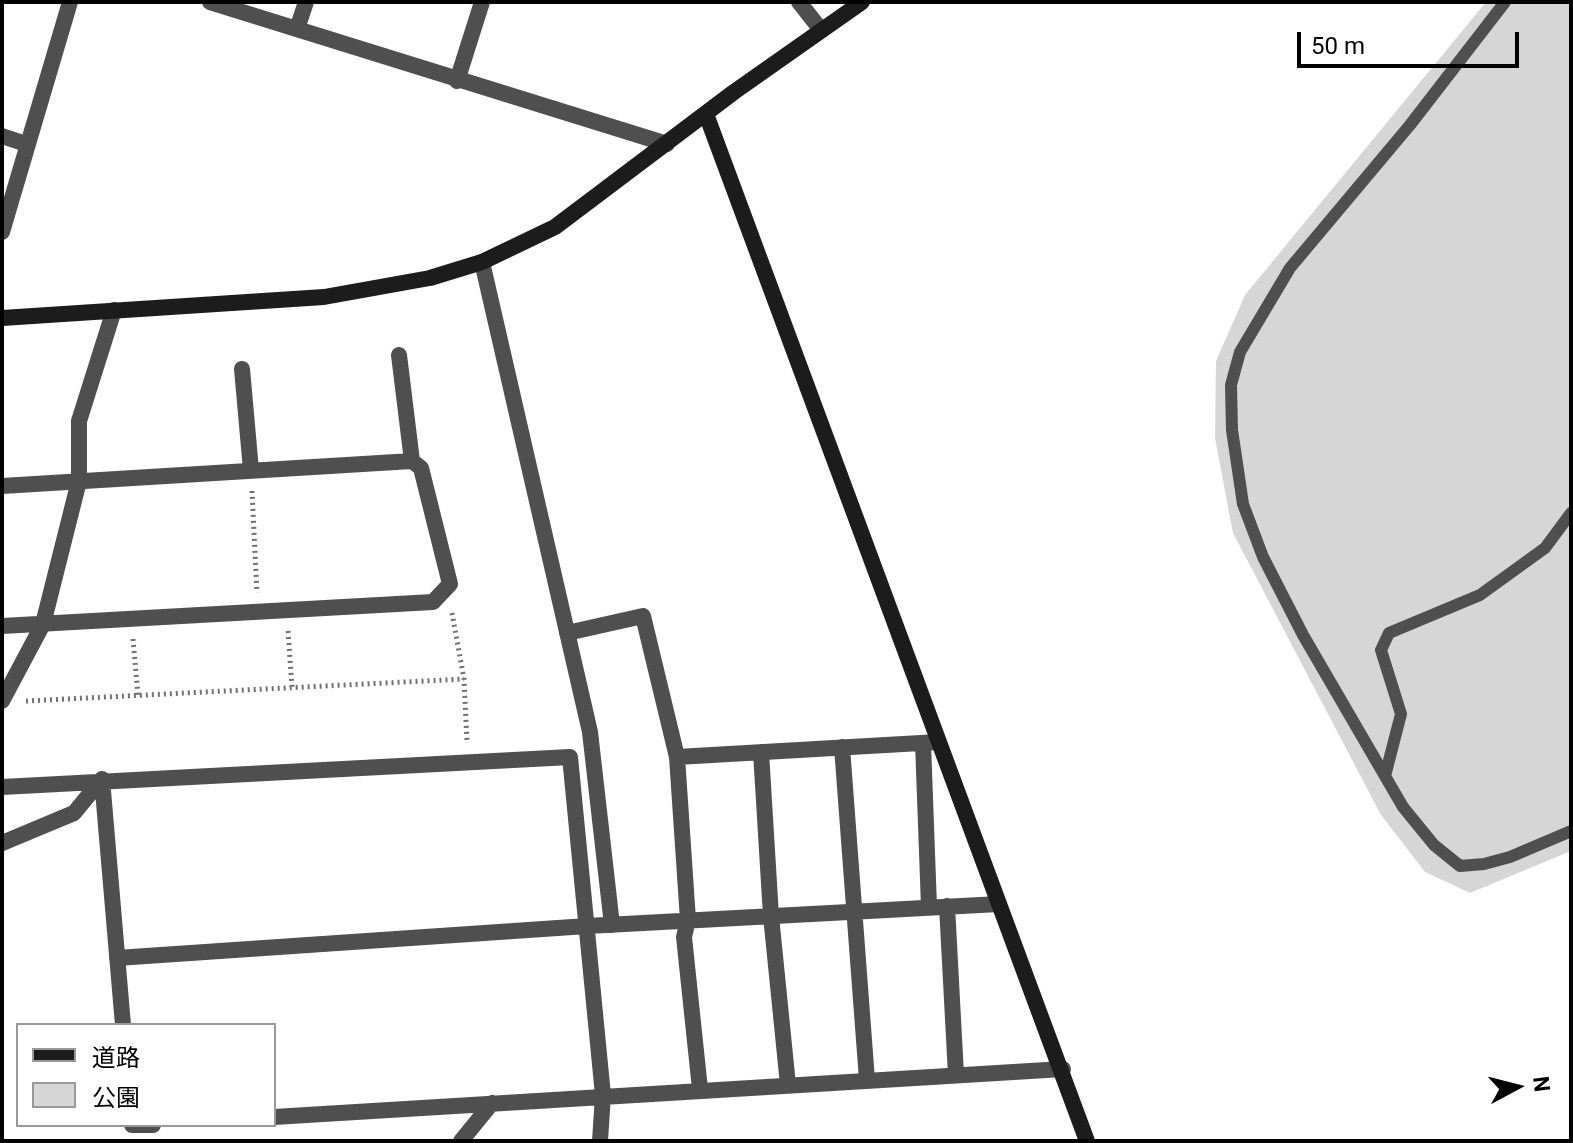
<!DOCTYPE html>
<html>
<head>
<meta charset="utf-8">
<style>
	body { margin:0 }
	#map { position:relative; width:1573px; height:1143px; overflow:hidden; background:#fff; font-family:Roboto,"Noto Sans JP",sans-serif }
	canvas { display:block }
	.frame { position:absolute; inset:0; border:4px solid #000; pointer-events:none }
	.legend { position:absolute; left:16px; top:1023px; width:260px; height:104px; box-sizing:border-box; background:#fff; border:2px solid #999; margin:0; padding:10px 14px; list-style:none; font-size:24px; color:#000 }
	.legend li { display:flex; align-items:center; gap:16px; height:40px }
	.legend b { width:40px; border:2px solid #999 }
	.north { position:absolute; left:1477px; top:1047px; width:80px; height:80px; -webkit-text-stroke:6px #fff; paint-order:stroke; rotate:83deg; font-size:22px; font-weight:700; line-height:32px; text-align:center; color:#000 }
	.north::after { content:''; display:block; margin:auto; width:28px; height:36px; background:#000; clip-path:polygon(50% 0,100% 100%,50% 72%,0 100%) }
	.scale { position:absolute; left:1297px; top:32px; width:222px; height:36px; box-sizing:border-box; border:4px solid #000; border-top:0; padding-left:10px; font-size:24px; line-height:28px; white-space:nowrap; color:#000; -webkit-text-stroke:6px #fff; paint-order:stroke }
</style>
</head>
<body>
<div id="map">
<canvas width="1573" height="1143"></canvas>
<div class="frame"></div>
<ul class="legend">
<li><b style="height:10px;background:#1c1c1c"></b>道路</li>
<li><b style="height:22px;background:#d6d6d6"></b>公園</li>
</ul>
<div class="north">N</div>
<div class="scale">50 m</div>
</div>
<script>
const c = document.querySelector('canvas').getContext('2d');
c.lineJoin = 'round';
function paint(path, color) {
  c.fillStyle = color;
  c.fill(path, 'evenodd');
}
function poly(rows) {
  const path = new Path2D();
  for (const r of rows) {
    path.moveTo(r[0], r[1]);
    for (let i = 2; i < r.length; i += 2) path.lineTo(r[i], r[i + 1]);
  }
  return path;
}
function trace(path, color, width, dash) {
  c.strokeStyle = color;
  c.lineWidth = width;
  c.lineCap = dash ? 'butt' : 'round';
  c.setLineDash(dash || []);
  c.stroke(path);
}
const green = poly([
	[1486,2,1571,2,1571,851,1470,893,1425,872,1381,815,1233,533,1215,438,1216,361,1245,295]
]);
const path = poly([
	[252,491,257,593],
	[452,613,464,679,467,742],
	[288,631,292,687],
	[133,639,138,695],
	[26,701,464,679]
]);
const lane = poly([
	[1505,2,1410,125,1290,268,1240,352,1231,385,1232,430,1243,504,1263,557,1303,635,1403,807,1434,845,1460,866,1484,864,1510,857,1571,831],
	[1385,776,1401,714,1381,650,1389,633,1480,595,1545,548,1571,513]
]);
const street = poly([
	[210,2,667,144],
	[799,2,821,30],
	[297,29,306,2],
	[457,81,482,2],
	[2,136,26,144],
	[2,232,70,2],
	[482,262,590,732,612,925],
	[399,355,412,461],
	[242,369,251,470],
	[2,486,412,461,421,468,450,584,433,602,2,626],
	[567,633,643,616,677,757,938,742],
	[2,701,43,624,79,481,79,421,114,310],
	[923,743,929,907],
	[842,747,867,1080],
	[761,752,771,916,788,1085],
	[677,757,688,920,684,937,700,1089],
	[102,779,123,1025],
	[2,787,570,757,603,1095,600,1141],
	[2,843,74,813,102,779],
	[947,906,956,1075],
	[117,958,587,926,999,904],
	[274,1117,1063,1069],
	[132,1125,153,1125],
	[461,1141,492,1103]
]);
const secondary = poly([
	[706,114,1087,1141],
	[2,318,324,297,430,278,482,262,555,227,734,92,862,2]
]);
paint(green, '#d6d6d6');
trace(path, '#717171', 5, [2, 4]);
trace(lane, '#4f4f4f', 12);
trace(street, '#4f4f4f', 16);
trace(secondary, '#1c1c1c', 16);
</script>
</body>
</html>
